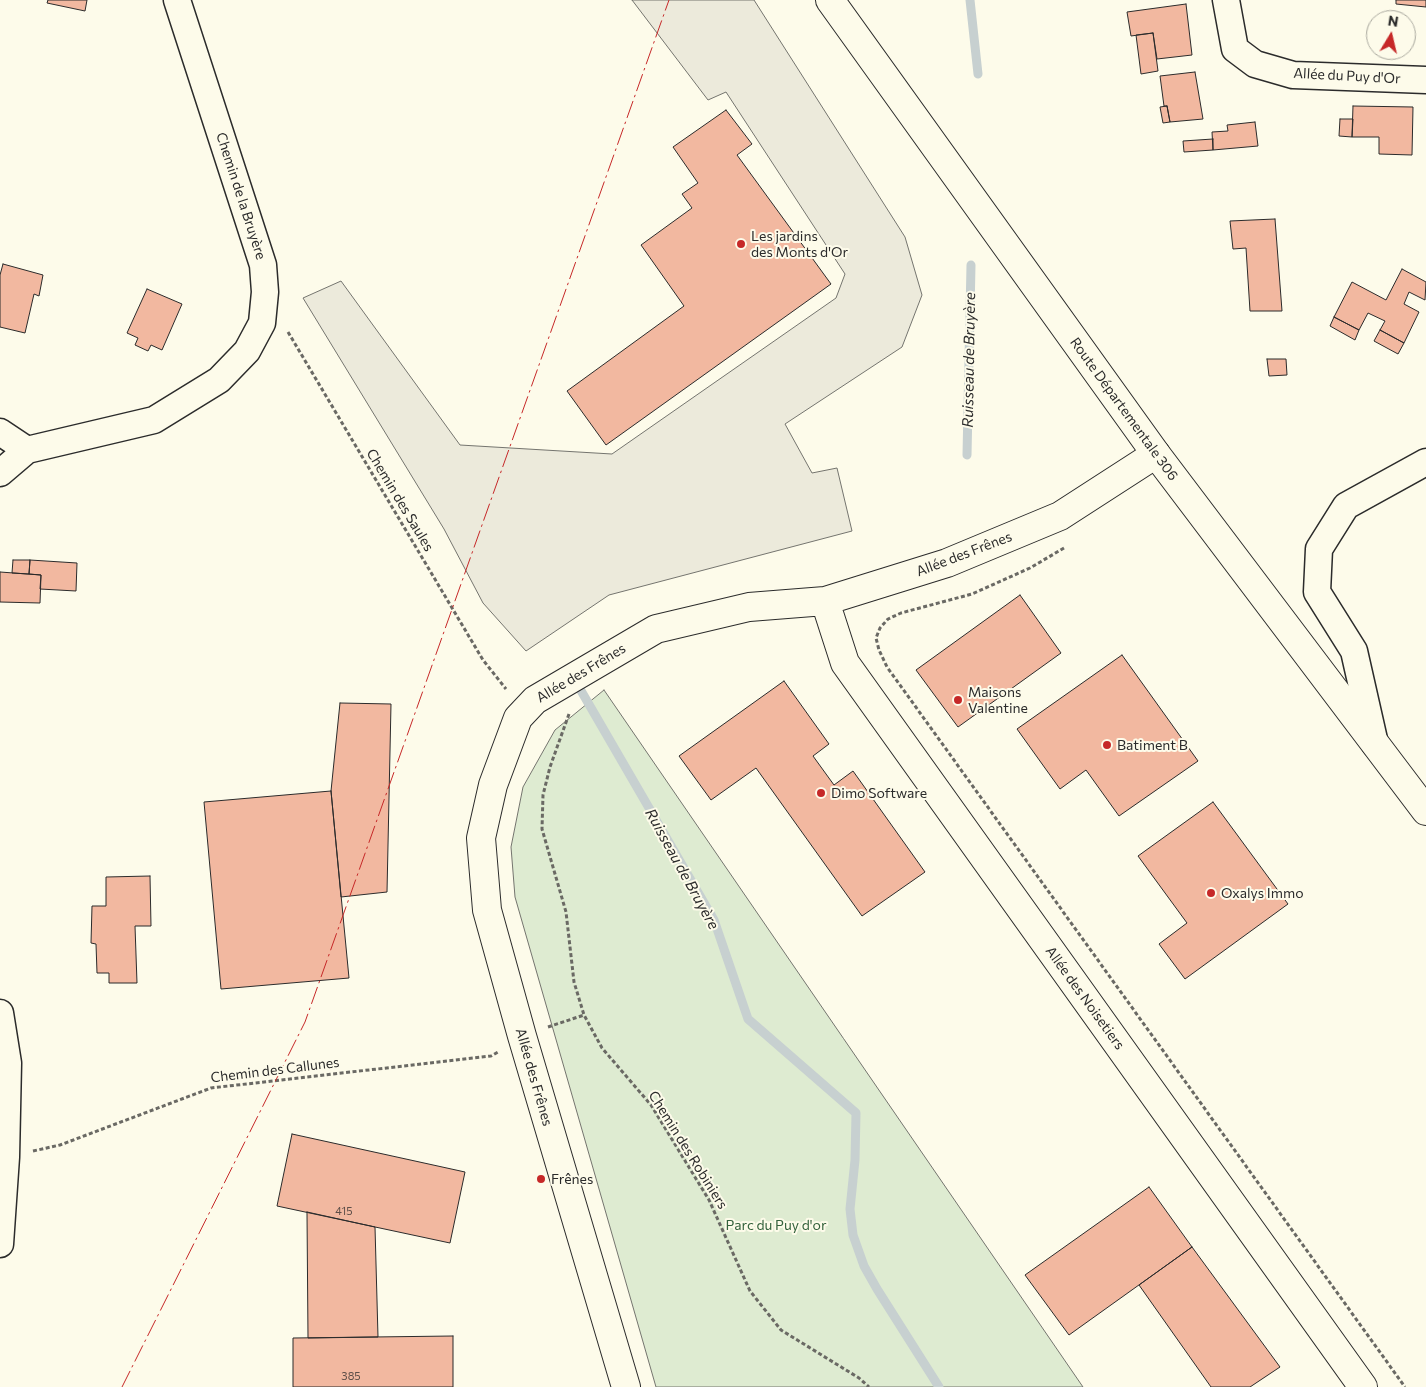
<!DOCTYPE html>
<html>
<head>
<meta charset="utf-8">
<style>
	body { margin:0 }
	#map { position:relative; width:1426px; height:1387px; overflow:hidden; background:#fdfbea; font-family:Commissioner,sans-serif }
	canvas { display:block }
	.north { position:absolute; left:1366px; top:10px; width:50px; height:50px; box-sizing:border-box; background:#fdfbea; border:1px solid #a9a89e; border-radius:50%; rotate:9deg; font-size:14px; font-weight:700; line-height:20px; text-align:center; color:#2b2b2b }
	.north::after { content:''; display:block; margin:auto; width:18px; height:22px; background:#c62828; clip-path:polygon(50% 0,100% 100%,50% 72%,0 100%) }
</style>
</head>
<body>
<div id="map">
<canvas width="1426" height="1387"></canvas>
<div class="north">N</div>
</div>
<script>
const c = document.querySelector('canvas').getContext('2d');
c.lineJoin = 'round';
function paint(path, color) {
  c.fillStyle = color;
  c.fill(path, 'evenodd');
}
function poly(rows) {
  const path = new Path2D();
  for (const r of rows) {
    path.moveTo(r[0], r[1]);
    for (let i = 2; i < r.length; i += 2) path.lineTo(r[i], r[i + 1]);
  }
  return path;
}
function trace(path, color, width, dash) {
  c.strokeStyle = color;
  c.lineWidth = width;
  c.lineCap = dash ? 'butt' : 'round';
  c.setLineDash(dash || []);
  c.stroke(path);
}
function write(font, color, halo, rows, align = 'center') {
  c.font = font + ' Commissioner,sans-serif';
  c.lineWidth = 4;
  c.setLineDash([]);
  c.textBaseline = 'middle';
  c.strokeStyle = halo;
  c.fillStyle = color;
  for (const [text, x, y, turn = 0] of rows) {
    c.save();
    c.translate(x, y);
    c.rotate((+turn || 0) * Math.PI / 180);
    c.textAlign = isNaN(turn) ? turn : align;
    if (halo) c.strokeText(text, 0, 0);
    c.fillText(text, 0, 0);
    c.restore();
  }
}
const green = poly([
	[604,690,1083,1387,656,1387,515,897,511,847,523,787,555,730,604,690]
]);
const parking = poly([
	[632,0,754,0,905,237,922,295,902,347,785,424,812,473,837,468,852,531,609,595,526,651,483,603,444,529,303,298,341,281,460,445,612,454,836,298,845,274,726,92,708,100,632,0]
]);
const stream = poly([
	[970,0,978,74],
	[967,455,971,265],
	[576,682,714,920,748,1019,856,1113,855,1160,850,1209,853,1235,864,1266,877,1289,939,1387]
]);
const building = poly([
	[48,0,87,0,85,11,47,3,48,0],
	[1396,0,1426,0,1426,7,1396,4,1396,0],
	[1186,4,1192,55,1157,59,1153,33,1131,36,1127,12,1186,4],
	[1153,33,1158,71,1141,74,1136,35,1153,33],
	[1195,72,1203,119,1170,122,1167,106,1164,106,1160,76,1195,72],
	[1167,106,1170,122,1163,123,1160,107,1167,106],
	[1353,106,1413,107,1412,155,1379,154,1379,137,1352,137,1353,106],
	[726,110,752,144,737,155,831,284,606,445,567,391,684,306,641,245,692,208,682,194,698,183,673,147,726,110],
	[1340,119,1353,119,1352,137,1339,136,1340,119],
	[1255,122,1258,146,1213,150,1212,132,1228,131,1227,125,1255,122],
	[1213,139,1213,150,1184,152,1183,141,1213,139],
	[1275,219,1282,311,1250,311,1246,248,1233,249,1230,221,1275,219],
	[3,264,43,275,39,296,34,294,25,333,0,327,0,275,3,264],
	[1402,269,1426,282,1425,300,1409,292,1404,304,1419,312,1404,343,1380,330,1385,321,1368,313,1359,330,1334,317,1352,282,1386,300,1402,269],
	[147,289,182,304,162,350,151,345,148,351,135,345,138,338,127,333,147,289],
	[1334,317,1359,330,1355,340,1330,326,1334,317],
	[1380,330,1404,343,1398,354,1374,341,1380,330],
	[1267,359,1286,359,1287,375,1269,376,1267,359],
	[13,560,30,560,29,574,12,573,13,560],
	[30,560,77,563,76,591,40,589,41,575,29,574,30,560],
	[0,572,41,575,40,603,0,602,0,572],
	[1020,595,1061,653,958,727,916,670,1020,595],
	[1122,655,1198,761,1119,816,1086,770,1060,789,1017,729,1122,655],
	[784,681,829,744,813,756,834,785,853,771,925,872,862,916,756,768,711,800,679,756,784,681],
	[340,703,391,704,387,892,341,897,331,791,340,703],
	[331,791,349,978,221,989,204,802,331,791],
	[1213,802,1288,904,1185,979,1159,944,1187,923,1138,856,1213,802],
	[150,876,151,926,135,926,137,983,109,983,109,973,97,973,96,944,91,943,92,906,106,906,106,877,150,876],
	[292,1134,465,1172,450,1243,277,1206,292,1134],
	[1149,1187,1192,1247,1069,1335,1025,1275,1149,1187],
	[307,1212,375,1227,378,1337,308,1338,307,1212],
	[1192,1247,1280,1367,1250,1387,1211,1387,1139,1285,1192,1247],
	[453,1336,453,1387,293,1387,293,1338,453,1336]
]);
const path = poly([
	[288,332,483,660,506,689],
	[1064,548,1030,568,972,594,901,613,888,619,880,628,876,638,879,650,887,667,1405,1387],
	[569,714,550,767,543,795,542,829,566,912,574,982,584,1015,602,1048,651,1105,709,1200,750,1291,781,1330,859,1378,869,1387],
	[548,1027,584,1015],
	[33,1151,60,1145,211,1088,491,1056,498,1052]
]);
const street = poly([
	[1226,0,1235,49,1255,64,1293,75,1426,80],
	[0,432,27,450],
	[0,473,27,450,154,420,219,380,247,351,262,323,265,292,263,265,177,0],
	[1375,744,1354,651,1317,592,1319,549,1346,506,1426,462],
	[0,1013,8,1063,6,1157,0,1244]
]);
const secondary = poly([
	[825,601,845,663,1363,1387],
	[626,1387,522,1036,487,910,481,838,493,785,518,718,535,700,656,629,749,607,825,601,947,563,1060,516,1156,454]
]);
const primary = poly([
	[830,0,1156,454,1426,811]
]);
const power = poly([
	[122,1387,305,1022,669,0]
]);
const markers = [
	[741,244,5,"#c62828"],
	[958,700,5,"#c62828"],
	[1107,745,5,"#c62828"],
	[821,793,5,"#c62828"],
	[1211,893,5,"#c62828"],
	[541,1179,5,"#c62828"]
];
const numberNames = [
	["415",344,1211],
	["385",351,1376]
];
const streetNames = [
	["Allée du Puy d'Or",1347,76,3],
	["Chemin de la Bruyère",241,196,72],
	["Route Départementale 306",1124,409,54],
	["Chemin des Saules",400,500,59],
	["Allée des Frênes",964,554,-21],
	["Allée des Frênes",581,673,-31],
	["Allée des Noisetiers",1085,998,54],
	["Chemin des Callunes",275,1070,-7],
	["Allée des Frênes",534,1077,74],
	["Chemin des Robiniers",688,1150,58]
];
const poiNames = [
	["Les jardins",751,236],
	["des Monts d'Or",751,252],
	["Maisons",968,692],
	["Valentine",968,708],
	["Batiment B",1117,745],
	["Dimo Software",831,793],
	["Oxalys Immo",1221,893],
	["Frênes",551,1179]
];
const parkNames = [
	["Parc du Puy d'or",776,1225]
];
const waterNames = [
	["Ruisseau de Bruyère",969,360,-89],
	["Ruisseau de Bruyère",682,869,61]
];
paint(green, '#deebd1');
trace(green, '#74746e', 1);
paint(parking, '#eceadb');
trace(parking, '#74746e', 1);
trace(stream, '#c7d0d0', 9);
paint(building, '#f2b8a0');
trace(building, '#2b2b2b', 1);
trace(street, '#2b2b2b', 29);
trace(secondary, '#2b2b2b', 30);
trace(primary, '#2b2b2b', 30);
trace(path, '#6a6964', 3, [4, 2.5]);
trace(street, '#fdfbea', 26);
trace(secondary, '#fdfbea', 28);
trace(primary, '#fdfbea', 28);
trace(power, '#c62828', 1, [18, 4, 2.5, 4]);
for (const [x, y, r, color] of markers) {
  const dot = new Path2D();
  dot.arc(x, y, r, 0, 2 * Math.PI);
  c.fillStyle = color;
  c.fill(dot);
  trace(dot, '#fdfbea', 2);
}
write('11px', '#5d4e48', null, numberNames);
write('14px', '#2b2b2b', '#fdfbea', streetNames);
write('14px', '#2b2b2b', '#fdfbea', poiNames, 'left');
write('14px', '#34623c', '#fdfbea', parkNames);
write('italic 15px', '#2b2b2b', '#fdfbea', waterNames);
</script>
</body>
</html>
